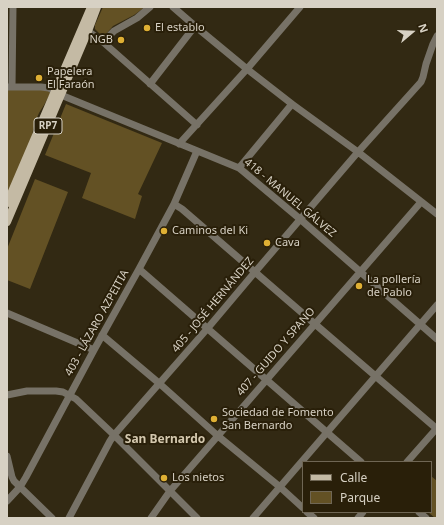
<!DOCTYPE html>
<html>
<head>
<meta charset="utf-8">
<style>
	body { margin:0 }
	#map { position:relative; width:444px; height:525px; overflow:hidden; background:#322913; font-family:"Noto Sans",sans-serif }
	canvas { display:block }
	.frame { position:absolute; inset:0; border:8px solid #d7d1c4; pointer-events:none }
	.legend { position:absolute; left:302px; top:461px; width:130px; height:52px; box-sizing:border-box; background:#291f09; border:1px solid #6f6654; margin:0; padding:5px 7px; list-style:none; font-size:12px; color:#d7d1c4 }
	.legend li { display:flex; align-items:center; gap:8px; height:20px }
	.legend b { width:20px; border:1px solid #6f6654 }
	.north { position:absolute; left:392px; top:12px; width:40px; height:40px; -webkit-text-stroke:3px #291f09; paint-order:stroke; rotate:71deg; font-size:11px; font-weight:700; line-height:16px; text-align:center; color:#d7d1c4 }
	.north::after { content:''; display:block; margin:auto; width:14px; height:18px; background:#d7d1c4; clip-path:polygon(50% 0,100% 100%,50% 72%,0 100%) }
</style>
</head>
<body>
<div id="map">
<canvas width="444" height="525"></canvas>
<div class="frame"></div>
<ul class="legend">
<li><b style="height:5px;background:#c4baa4"></b>Calle</li>
<li><b style="height:11px;background:#635124"></b>Parque</li>
</ul>
<div class="north">N</div>
</div>
<script>
const c = document.querySelector('canvas').getContext('2d');
c.lineJoin = 'round';
function paint(path, color) {
  c.fillStyle = color;
  c.fill(path, 'evenodd');
}
function poly(rows) {
  const path = new Path2D();
  for (const r of rows) {
    path.moveTo(r[0], r[1]);
    for (let i = 2; i < r.length; i += 2) path.lineTo(r[i], r[i + 1]);
  }
  return path;
}
function trace(path, color, width, dash) {
  c.strokeStyle = color;
  c.lineWidth = width;
  c.lineCap = dash ? 'butt' : 'round';
  c.setLineDash(dash || []);
  c.stroke(path);
}
function write(font, color, halo, rows, align = 'center') {
  c.font = font + ' "Noto Sans",sans-serif';
  c.lineWidth = 4;
  c.setLineDash([]);
  c.textBaseline = 'middle';
  c.strokeStyle = halo;
  c.fillStyle = color;
  for (const [text, x, y, turn = 0] of rows) {
    c.save();
    c.translate(x, y);
    c.rotate((+turn || 0) * Math.PI / 180);
    c.textAlign = isNaN(turn) ? turn : align;
    if (halo) c.strokeText(text, 0, 0);
    c.fillText(text, 0, 0);
    c.restore();
  }
}
const green = poly([
	[103,7,145,7,134,15,113,26,106,34,103,36,101,35,95,29,95,25],
	[7,88,50,90,50,94,44,105,39,113,35,122,31,139,7,196],
	[66,104,162,143,138,194,142,196,135,219,82,198,91,173,45,155],
	[35,179,68,192,30,289,7,280,7,249],
	[431,476,437,481,437,516,435,518,428,512,431,512]
]);
const minor = poly([
	[173,7,195,26,247,69,292,104,358,152,437,214],
	[88,31,103,42,197,125],
	[103,42,114,31,137,18,150,7],
	[150,84,195,26],
	[7,87,41,87,49,88,61,95,239,168,244,172,300,219,437,339],
	[12,87,13,7],
	[179,144,247,69,300,7],
	[239,168,292,104],
	[174,204,182,209,315,324,437,429],
	[139,269,361,462],
	[7,313,94,350],
	[102,335,160,384,218,436,280,487,303,508],
	[7,395,27,391,56,391,63,392,76,399,114,435,197,518],
	[7,456,12,477,14,481,52,518],
	[407,462,437,428],
	[7,501,20,487,26,477,94,350,139,269,174,204,197,151],
	[307,512,314,518],
	[419,512,426,518],
	[69,518,110,441,114,435,207,329,255,272,358,152,421,82,423,77,426,64,433,44,437,36],
	[151,518,170,491,421,202],
	[253,518,437,305],
	[358,518,363,512]
]);
const major = poly([
	[7,203,91,7],
	[7,222,88,31,97,7]
]);
const markers = [
	[147,28,4,"#dfb034"],
	[121,40,4,"#dfb034"],
	[39,78,4,"#dfb034"],
	[164,231,4,"#dfb034"],
	[267,243,4,"#dfb034"],
	[359,286,4,"#dfb034"],
	[214,419,4,"#dfb034"],
	[164,478,4,"#dfb034"]
];
const shields = [
	[48,126,28]
];
const shieldNames = [
	["RP7",48,126]
];
const poiNames = [
	["El establo",155,28],
	["NGB",113,40,"right"],
	["Papelera",47,72],
	["El Faraón",47,85],
	["Caminos del Ki",172,231],
	["Cava",275,243],
	["La pollería",367,280],
	["de Pablo",367,293],
	["Sociedad de Fomento",222,413],
	["San Bernardo",222,426],
	["Los nietos",172,478]
];
const streetNames = [
	["418 - MANUEL GÁLVEZ",290,198,40],
	["405 - JOSÉ HERNÁNDEZ",213,305,-50],
	["403 - LÁZARO AZPEITIA",97,323,-61],
	["407 - GUIDO Y SPANO",276,352,-49]
];
const neighbourhoodNames = [
	["San Bernardo",165,440]
];
paint(green, '#635124');
trace(minor, '#777267', 7);
trace(major, '#c4baa4', 8);
for (const [x, y, r, color] of markers) {
  const dot = new Path2D();
  dot.arc(x, y, r, 0, 2 * Math.PI);
  c.fillStyle = color;
  c.fill(dot);
  trace(dot, '#291f09', 1.5);
}
for (const [x, y, w] of shields) {
  const box = new Path2D();
  box.roundRect(x - w / 2, y - 8, w, 16, 3);
  c.fillStyle = '#291f09';
  c.fill(box);
  trace(box, '#d7d1c4', 1);
}
write('bold 10px', '#d7d1c4', null, shieldNames);
write('11px', '#d7d1c4', '#291f09', poiNames, 'left');
write('11px', '#d7d1c4', '#291f09', streetNames);
write('bold 12px', '#d4c8ae', '#291f09', neighbourhoodNames);
</script>
</body>
</html>
